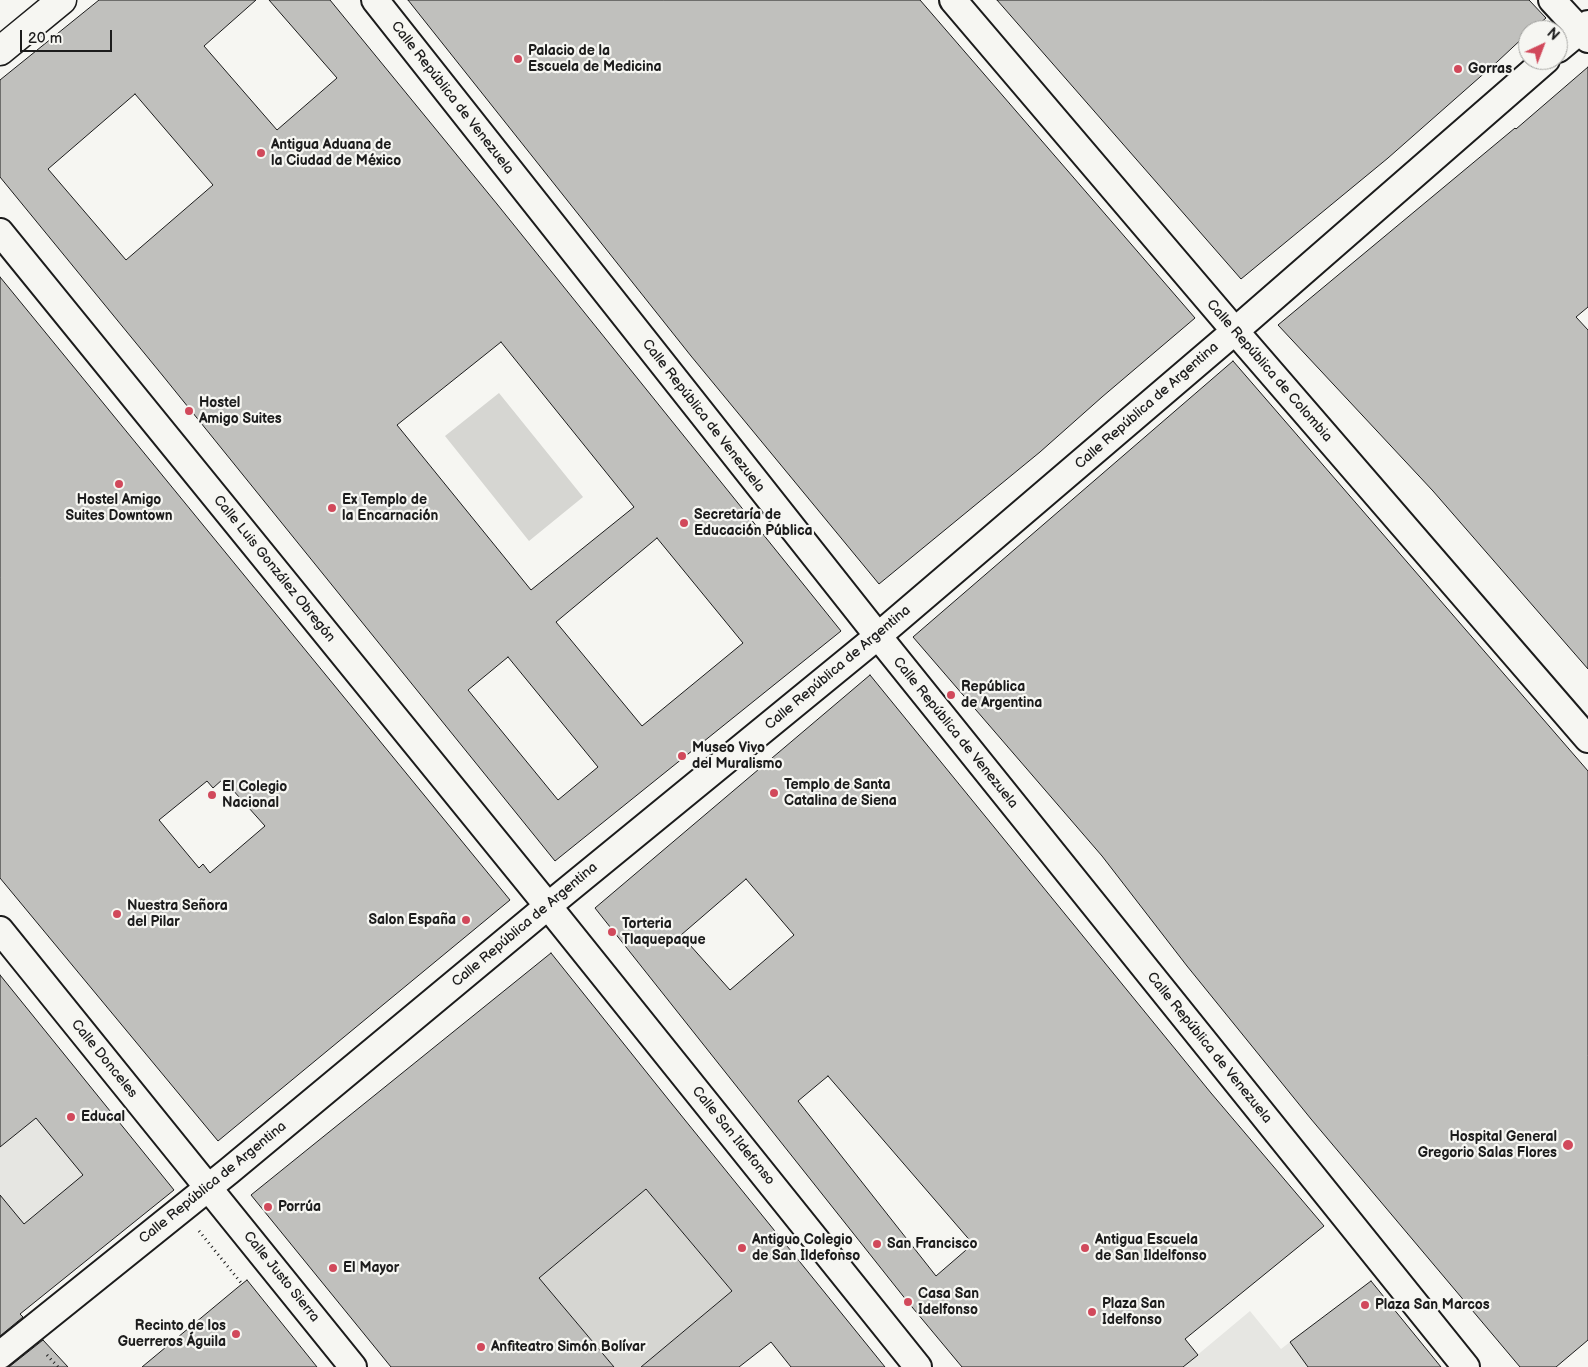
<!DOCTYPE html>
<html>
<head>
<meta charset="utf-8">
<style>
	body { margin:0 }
	#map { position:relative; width:1588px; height:1367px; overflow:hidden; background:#f6f6f2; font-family:"Balsamiq Sans",sans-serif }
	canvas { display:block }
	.north { position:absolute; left:1518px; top:20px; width:50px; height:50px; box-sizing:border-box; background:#f6f6f2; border:1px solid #9f9f9c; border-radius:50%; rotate:43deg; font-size:14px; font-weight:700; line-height:20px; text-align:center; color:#1c1c1c }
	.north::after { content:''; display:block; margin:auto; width:18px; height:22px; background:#d1495b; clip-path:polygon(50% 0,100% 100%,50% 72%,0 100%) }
	.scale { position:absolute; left:20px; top:30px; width:92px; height:22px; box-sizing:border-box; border:2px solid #1c1c1c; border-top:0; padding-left:6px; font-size:15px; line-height:18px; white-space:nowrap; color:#1c1c1c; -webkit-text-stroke:4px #f6f6f2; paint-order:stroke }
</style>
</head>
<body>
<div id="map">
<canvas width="1588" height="1367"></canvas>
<div class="north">N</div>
<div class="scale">20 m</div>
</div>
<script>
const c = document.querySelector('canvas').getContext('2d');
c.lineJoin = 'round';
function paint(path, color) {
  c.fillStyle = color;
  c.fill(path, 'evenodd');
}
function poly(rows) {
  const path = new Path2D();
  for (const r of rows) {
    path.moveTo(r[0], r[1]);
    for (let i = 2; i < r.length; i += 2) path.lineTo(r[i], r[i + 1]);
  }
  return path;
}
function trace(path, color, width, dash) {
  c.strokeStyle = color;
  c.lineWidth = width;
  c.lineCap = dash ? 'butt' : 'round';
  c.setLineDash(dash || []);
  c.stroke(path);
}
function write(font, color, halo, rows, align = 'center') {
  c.font = font + ' "Balsamiq Sans",sans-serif';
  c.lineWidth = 4.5;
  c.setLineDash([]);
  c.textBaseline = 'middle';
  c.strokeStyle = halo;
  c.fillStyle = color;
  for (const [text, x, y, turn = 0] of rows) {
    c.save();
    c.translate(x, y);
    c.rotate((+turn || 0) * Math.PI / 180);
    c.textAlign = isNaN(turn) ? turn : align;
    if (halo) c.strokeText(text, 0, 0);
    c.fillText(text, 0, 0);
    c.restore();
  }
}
const built = poly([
	[0,974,174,1190,0,1330],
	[1250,1311,1281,1349,1290,1342,1308,1367,1183,1367]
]);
const green = poly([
	[499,393,583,497,529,541,445,436],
	[646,1189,732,1291,641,1367,614,1367,539,1278]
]);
const building = poly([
	[99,0,256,0,204,46,277,130,337,78,269,0,330,0,497,204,841,631,555,861,163,376,0,177,0,80,99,0],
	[135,94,213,185,126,260,48,169,135,94],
	[501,342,634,507,531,590,397,425,501,342],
	[657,538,743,643,642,726,556,622,657,538],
	[508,657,598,767,558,800,468,690,508,657],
	[408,0,920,0,1195,318,1102,397,1040,452,879,584,691,356,408,0],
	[997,0,1529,0,1546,18,1532,30,1528,30,1528,33,1497,62,1388,158,1241,279,997,0],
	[1588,67,1588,307,1576,317,1588,330,1588,669,1433,491,1278,325,1515,128,1516,129,1588,67],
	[0,277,510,900,218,1141,0,878,0,277],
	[223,779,265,826,210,873,203,864,199,868,159,820,207,781,213,788,223,779],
	[1233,361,1588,771,1588,1340,1556,1367,1520,1367,1311,1119,1187,966,1102,856,913,637,1233,361],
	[870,675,1211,1093,1324,1226,1185,1339,1198,1355,1183,1367,962,1367,907,1301,595,908,870,675],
	[746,879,794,935,730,990,681,935,746,879],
	[828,1076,973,1244,936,1276,798,1101,828,1076],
	[551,953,672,1104,885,1367,791,1367,771,1342,739,1367,641,1367,732,1291,646,1189,539,1278,614,1367,391,1367,251,1195,551,953],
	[0,975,174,1190,20,1314,23,1317,0,1336,0,1195,24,1224,83,1175,36,1118,0,1147,0,975],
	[247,1280,317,1367,142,1367,237,1288,247,1280],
	[1371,1281,1410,1329,1441,1367,1308,1367,1290,1342,1371,1281],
	[43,1340,68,1367,9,1367,43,1340]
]);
const path = poly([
	[199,1231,242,1284],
	[47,1355,58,1367]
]);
const street = poly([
	[375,0,878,636,1466,1367],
	[953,0,1235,331,1588,739],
	[1552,0,1588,39],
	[1558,49,1588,24],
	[0,232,548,906,918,1367],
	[0,930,353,1367],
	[0,1355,229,1171,548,906,878,636,1235,331,1546,60]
]);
const secondary = poly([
	[0,51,62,0]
]);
const markers = [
	[518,59,5,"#d1495b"],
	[1458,69,5,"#d1495b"],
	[261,153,5,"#d1495b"],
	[189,411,5,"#d1495b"],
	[119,484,5,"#d1495b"],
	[332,508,5,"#d1495b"],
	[684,523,5,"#d1495b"],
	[951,695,5,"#d1495b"],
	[682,756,5,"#d1495b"],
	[774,793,5,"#d1495b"],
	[212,795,5,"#d1495b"],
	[117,914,5,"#d1495b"],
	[466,920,5,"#d1495b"],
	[612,932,5,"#d1495b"],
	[71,1117,5,"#d1495b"],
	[1568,1145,6,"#d1495b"],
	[268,1207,5,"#d1495b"],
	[877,1244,5,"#d1495b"],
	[742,1248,5,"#d1495b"],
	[1085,1248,5,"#d1495b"],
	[333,1268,5,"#d1495b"],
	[908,1302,5,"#d1495b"],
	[1365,1305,5,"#d1495b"],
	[1092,1312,5,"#d1495b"],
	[236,1334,5,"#d1495b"],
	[481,1347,5,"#d1495b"]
];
const poiNames = [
	["Palacio de la",528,51],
	["Escuela de Medicina",528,67],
	["Gorras",1468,69],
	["Antigua Aduana de",271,145],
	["la Ciudad de México",271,161],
	["Hostel",199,403],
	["Amigo Suites",199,419],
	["Hostel Amigo",119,500,"center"],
	["Suites Downtown",119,516,"center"],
	["Ex Templo de",342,500],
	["la Encarnación",342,516],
	["Secretaría de",694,515],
	["Educación Pública",694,531],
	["República",961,687],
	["de Argentina",961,703],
	["Museo Vivo",692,748],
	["del Muralismo",692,764],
	["Templo de Santa",784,785],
	["Catalina de Siena",784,801],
	["El Colegio",222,787],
	["Nacional",222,803],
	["Nuestra Señora",127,906],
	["del Pilar",127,922],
	["Salon España",456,920,"right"],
	["Torteria",622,924],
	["Tlaquepaque",622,940],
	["Educal",81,1117],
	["Hospital General",1557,1137,"right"],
	["Gregorio Salas Flores",1557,1153,"right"],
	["Porrúa",278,1207],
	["Antiguo Colegio",752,1240],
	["de San Ildefonso",752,1256],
	["Antigua Escuela",1095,1240],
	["de San Ildelfonso",1095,1256],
	["San Francisco",887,1244],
	["El Mayor",343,1268],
	["Casa San",918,1294],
	["Idelfonso",918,1310],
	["Plaza San",1102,1304],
	["Idelfonso",1102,1320],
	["Plaza San Marcos",1375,1305],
	["Recinto de los",226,1326,"right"],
	["Guerreros Águila",226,1342,"right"],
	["Anfiteatro Simón Bolívar",491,1347]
];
const streetNames = [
	["Calle República de Venezuela",452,98,52],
	["Calle República de Colombia",1269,371,49],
	["Calle República de Argentina",1147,406,-41],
	["Calle República de Venezuela",703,416,52],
	["Calle Luis González Obregón",274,569,51],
	["Calle República de Argentina",838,668,-40],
	["Calle República de Venezuela",955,733,51],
	["Calle República de Argentina",525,925,-40],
	["Calle República de Venezuela",1209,1048,51],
	["Calle Donceles",104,1059,51],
	["Calle San Ildefonso",733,1136,51],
	["Calle República de Argentina",213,1183,-39],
	["Calle Justo Sierra",281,1277,51]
];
paint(built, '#e6e6e2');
paint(green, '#d6d6d2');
paint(building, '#c0c0bd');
trace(building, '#1c1c1c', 1);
trace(street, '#1c1c1c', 30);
trace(secondary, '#1c1c1c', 31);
trace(path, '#1c1c1c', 3, [1, 4]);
trace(street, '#f6f6f2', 26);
trace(secondary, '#f6f6f2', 28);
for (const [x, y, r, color] of markers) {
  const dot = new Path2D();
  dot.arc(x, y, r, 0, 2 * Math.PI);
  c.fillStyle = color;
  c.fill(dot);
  trace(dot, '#f6f6f2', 2);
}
write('bold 14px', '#1c1c1c', '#f6f6f2', poiNames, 'left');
write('14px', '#1c1c1c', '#f6f6f2', streetNames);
</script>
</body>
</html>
